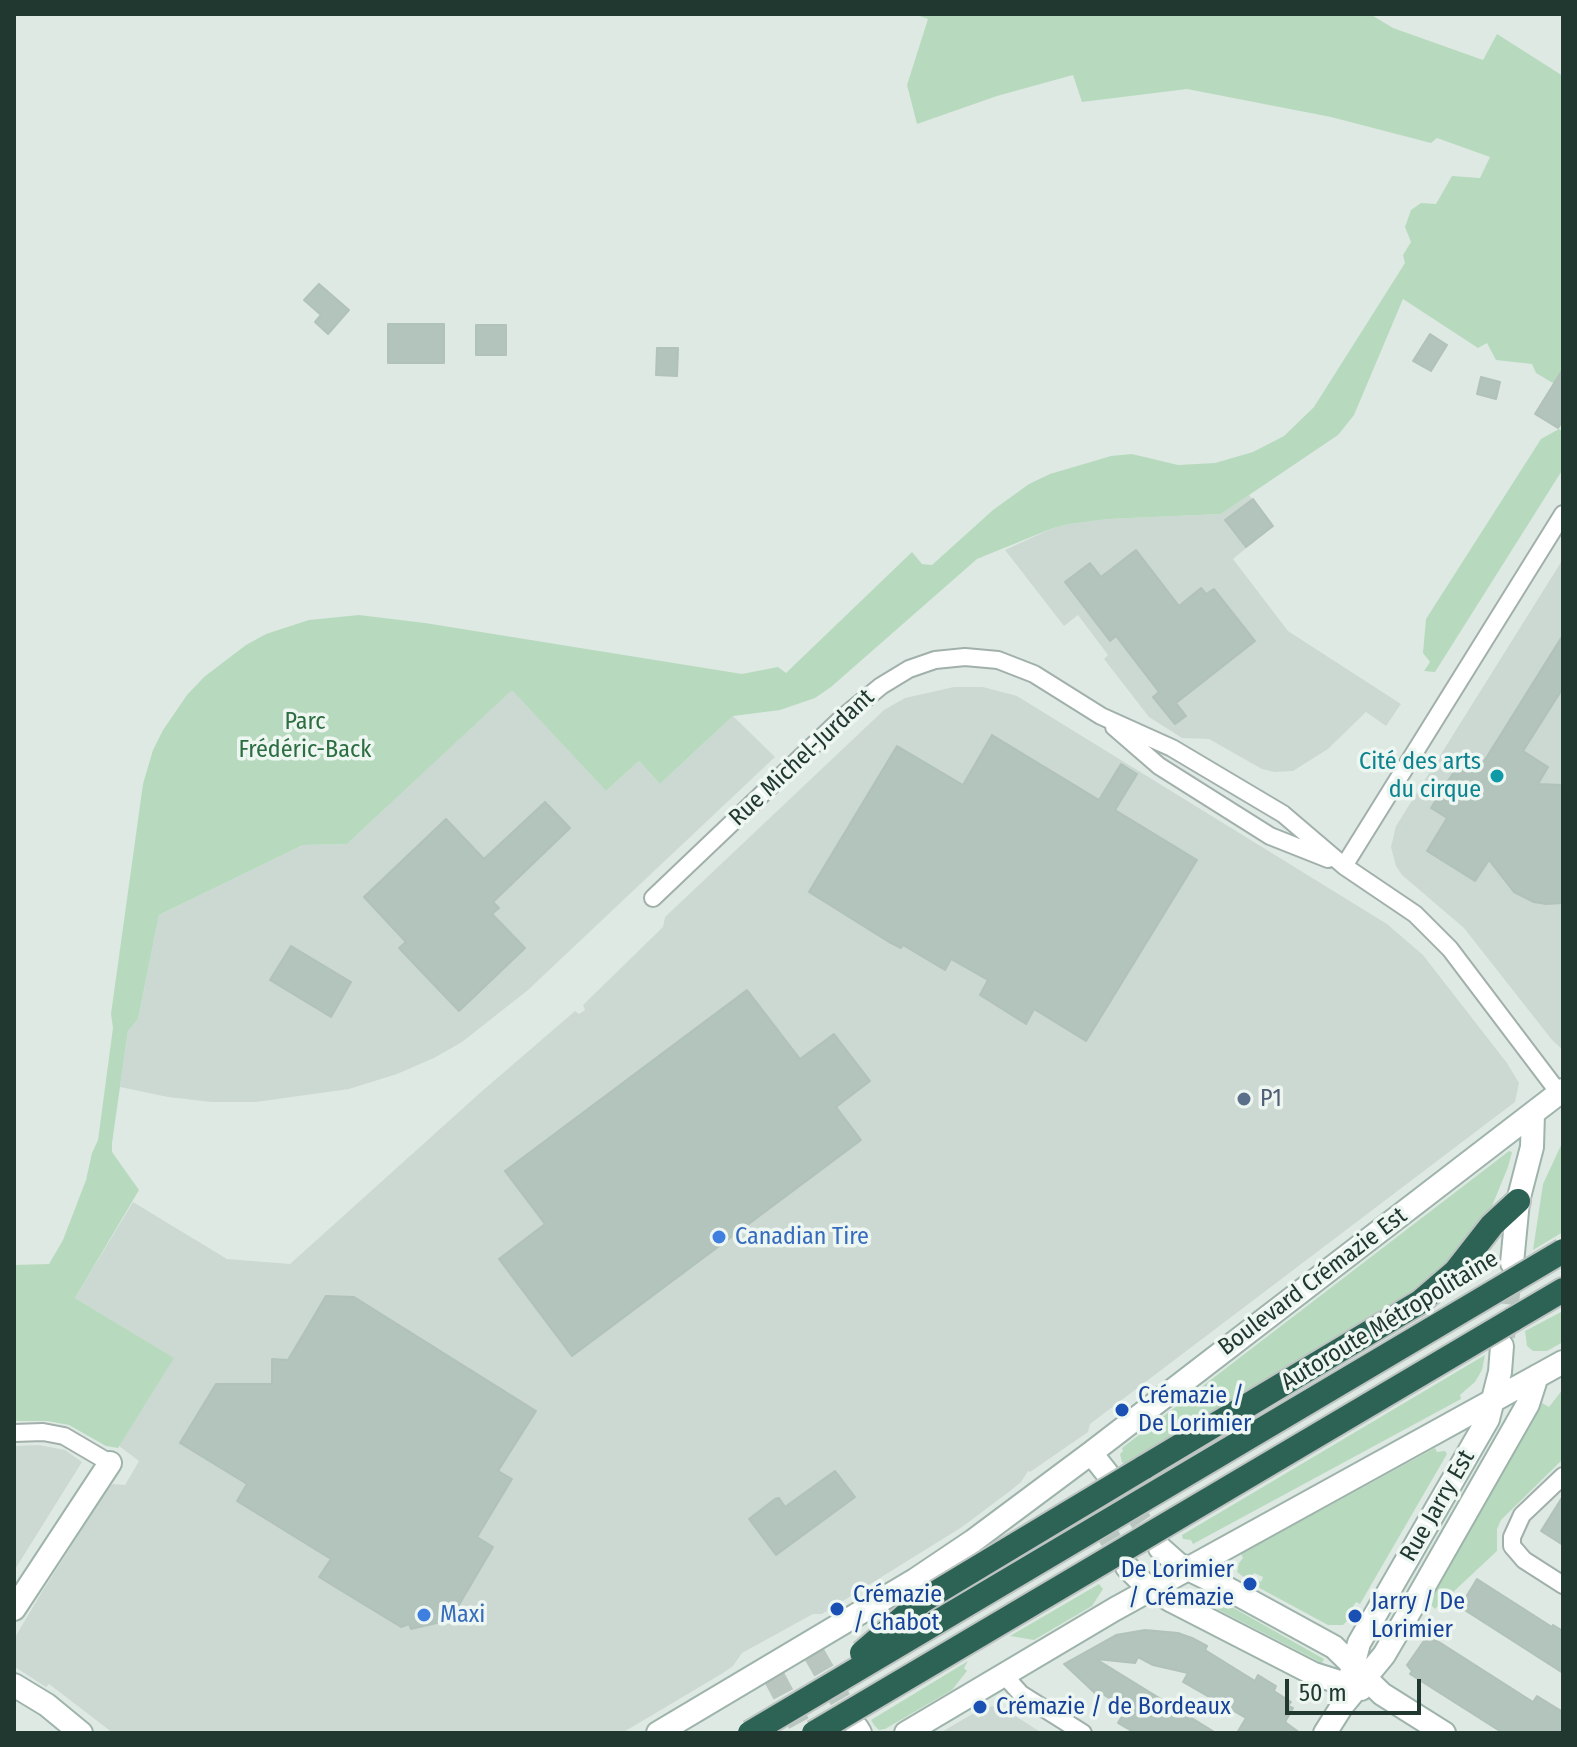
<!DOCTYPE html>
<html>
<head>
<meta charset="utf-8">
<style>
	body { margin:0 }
	#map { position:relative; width:1577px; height:1747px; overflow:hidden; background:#dee9e3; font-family:"Fira Sans Condensed",sans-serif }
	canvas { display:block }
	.frame { position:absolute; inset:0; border:16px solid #203830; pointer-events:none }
	.scale { position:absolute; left:1285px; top:1679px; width:136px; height:36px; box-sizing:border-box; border:4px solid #203830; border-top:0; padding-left:10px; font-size:24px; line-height:28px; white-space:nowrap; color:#203830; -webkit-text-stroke:6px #eef6f1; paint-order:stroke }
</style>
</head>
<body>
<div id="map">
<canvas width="1577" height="1747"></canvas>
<div class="frame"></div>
<div class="scale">50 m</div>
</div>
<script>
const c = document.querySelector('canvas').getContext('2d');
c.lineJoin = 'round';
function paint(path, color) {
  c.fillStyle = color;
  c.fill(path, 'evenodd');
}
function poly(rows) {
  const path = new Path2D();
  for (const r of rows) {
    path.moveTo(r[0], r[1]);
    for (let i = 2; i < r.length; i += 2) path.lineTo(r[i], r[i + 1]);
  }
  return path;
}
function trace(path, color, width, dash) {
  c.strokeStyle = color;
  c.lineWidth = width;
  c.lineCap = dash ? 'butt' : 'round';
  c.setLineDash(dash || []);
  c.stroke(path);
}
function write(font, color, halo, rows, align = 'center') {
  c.font = font + ' "Fira Sans Condensed",sans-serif';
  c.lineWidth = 7;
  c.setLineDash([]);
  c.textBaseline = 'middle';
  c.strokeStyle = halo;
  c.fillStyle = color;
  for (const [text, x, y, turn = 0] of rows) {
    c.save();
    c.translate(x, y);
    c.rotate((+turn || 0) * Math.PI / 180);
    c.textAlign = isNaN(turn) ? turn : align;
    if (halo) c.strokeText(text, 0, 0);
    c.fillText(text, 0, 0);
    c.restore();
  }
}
const built = poly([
	[1249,495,1273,526,1233,559,1288,631,1401,704,1386,726,1366,712,1328,749,1293,771,1274,772,1262,769,1209,739,1182,738,1149,717,1104,659,1108,655,1078,615,1064,626,1005,550,1053,528,1070,524,1108,519,1221,514],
	[1563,559,1563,1050,1552,1040,1464,928,1402,875,1396,866,1391,847,1396,826],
	[954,687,983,687,1017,696,1387,924,1423,955,1507,1063,1519,1083,1515,1102,1090,1424,1088,1432,1030,1472,1028,1471,1021,1482,1010,1491,962,1527,822,1614,813,1614,742,1653,733,1666,723,1673,622,1733,113,1733,49,1684,46,1687,15,1667,14,1639,40,1595,109,1487,113,1484,125,1485,139,1461,119,1446,173,1358,75,1298,133,1202,227,1259,290,1264,481,1092,575,1011,579,1014,585,1010,583,1005,663,927,665,917,884,710,905,698],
	[512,689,606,791,639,761,660,784,733,716,775,757,528,990,462,1042,434,1058,397,1074,349,1089,256,1102,211,1102,168,1097,120,1087,128,1031,138,1019,159,915,303,845,347,844],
	[39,1445,65,1450,82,1462,14,1571,14,1446],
	[998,1705,1042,1733,940,1733,974,1713,978,1718,986,1713,984,1708]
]);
const green = poly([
	[914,14,1370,14,1393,28,1483,60,1497,34,1563,76,1563,389,1536,373,1532,364,1496,360,1487,343,1478,348,1403,299,1354,415,1338,435,1221,514,1108,519,1070,524,1053,528,977,559,831,687,815,698,780,710,733,716,660,784,639,761,606,791,512,690,347,844,303,845,159,915,138,1019,128,1031,112,1143,112,1152,139,1190,75,1298,174,1358,118,1448,106,1446,69,1425,47,1421,14,1421,14,1265,49,1264,63,1240,86,1180,92,1153,98,1140,113,1028,111,1014,143,784,153,750,163,730,187,695,204,677,246,645,266,634,309,620,359,615,425,623,742,674,778,667,786,673,912,552,922,564,932,565,993,510,1029,484,1050,474,1111,456,1132,454,1178,465,1215,463,1253,452,1284,436,1314,407,1405,263,1403,255,1411,242,1405,227,1411,210,1421,203,1436,204,1452,176,1480,178,1490,157,1437,138,1431,143,1331,117,1187,89,1082,102,1073,75,997,96,917,124,907,85,928,19],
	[1559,429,1563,432,1563,469,1435,672,1424,671,1430,662,1423,653,1426,619,1541,439],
	[1563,1141,1563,1232,1533,1250,1543,1184],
	[1509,1151,1512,1152,1508,1167,1490,1211,1471,1238,1425,1288,1126,1467,1122,1462,1120,1454,1123,1451,1122,1448],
	[1563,1311,1563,1342,1547,1351,1533,1351,1527,1346,1525,1331],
	[1485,1355,1482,1370,1475,1382,1460,1395,1461,1399,1193,1544,1191,1540,1183,1539,1182,1535],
	[1563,1389,1563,1459,1501,1520,1497,1529,1497,1551,1435,1609,1428,1602,1434,1589,1542,1403,1549,1407],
	[1435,1448,1437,1452,1445,1451,1447,1454,1360,1604,1356,1602,1350,1611,1354,1614,1343,1625,1328,1625,1252,1584,1255,1578,1261,1582,1263,1577,1254,1573,1249,1581,1237,1572,1239,1563,1243,1558,1241,1554],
	[1099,1584,1103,1589,1092,1606,1034,1640,1010,1636],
	[1209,1594,1324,1659,1322,1663,1205,1603],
	[968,1661,964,1668,967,1671,952,1690,885,1729,879,1730,874,1725,871,1720]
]);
const building = poly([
	[319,284,349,310,328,334,315,322,321,315,304,300,319,284],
	[388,324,444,324,444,363,388,363,388,324],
	[476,325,506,325,506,355,476,355,476,325],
	[1430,334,1447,345,1431,371,1413,361,1430,334],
	[657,348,678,348,677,376,656,375,657,348],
	[1563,369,1563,420,1558,428,1535,414,1563,369],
	[1481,377,1500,382,1496,399,1477,394,1481,377],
	[1253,499,1273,526,1246,547,1225,520,1253,499],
	[1136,550,1179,606,1201,588,1206,594,1214,589,1255,641,1176,703,1186,716,1175,724,1153,697,1159,692,1116,636,1110,641,1065,582,1090,563,1101,577,1136,550],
	[1563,635,1563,688,1523,751,1548,767,1538,784,1563,785,1563,903,1546,904,1534,902,1514,892,1489,860,1475,881,1427,851,1447,818,1431,808,1466,753,1483,763,1563,635],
	[992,735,1099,800,1121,764,1137,774,1115,810,1197,860,1086,1041,1034,1009,1026,1024,980,995,988,980,951,959,945,970,903,945,901,948,889,942,809,892,897,746,963,785,992,735],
	[545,802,570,828,493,902,499,908,492,914,525,948,459,1011,399,948,406,942,364,897,446,819,484,859,545,802],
	[291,946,351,982,331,1017,270,980,291,946],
	[747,990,800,1059,834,1034,870,1081,836,1107,861,1140,572,1356,499,1259,545,1224,505,1171,747,990],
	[326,1296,354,1297,536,1411,498,1471,512,1479,477,1537,493,1547,453,1615,444,1616,445,1621,411,1629,409,1624,401,1627,319,1577,331,1559,237,1501,247,1484,180,1443,216,1384,272,1384,272,1359,288,1360,326,1296],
	[835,1471,855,1497,776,1555,749,1519,775,1499,779,1498,785,1507,835,1471],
	[1563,1496,1563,1545,1541,1531,1563,1496],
	[1477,1579,1552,1627,1553,1625,1563,1631,1563,1673,1460,1607,1477,1579],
	[1145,1630,1178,1633,1192,1638,1207,1646,1205,1650,1255,1681,1258,1675,1276,1686,1274,1691,1291,1702,1288,1706,1293,1708,1285,1722,1300,1733,1237,1733,1246,1718,1183,1682,1188,1673,1153,1665,1138,1657,1135,1663,1096,1659,1216,1733,1135,1733,1118,1723,1126,1709,1101,1693,1097,1695,1064,1664,1116,1635,1145,1630],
	[1428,1635,1533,1702,1537,1696,1563,1712,1563,1733,1503,1733,1410,1674,1412,1671,1407,1665,1428,1635]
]);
const secondaryTunnel = poly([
	[1504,1337,1512,1268],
	[1110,1477,1159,1547],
	[1083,1493,1127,1567],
	[813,1652,856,1727],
	[773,1675,804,1733]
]);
const street = poly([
	[1114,727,1159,766,1270,836,1328,859],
	[1344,866,1563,514],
	[653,898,842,718,881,686,909,669,935,660,965,657,998,660,1034,674,1101,716,1172,748,1283,814,1344,866,1415,914,1450,949,1559,1093],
	[14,1433,43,1432,64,1436,110,1463],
	[1563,1476,1522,1515,1512,1537,1512,1546,1524,1560,1563,1585],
	[1004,1675,1021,1694,1083,1733]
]);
const secondary = poly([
	[1512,1263,1518,1201,1532,1147,1533,1113],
	[1091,1453,1110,1477],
	[1160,1548,1178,1564,1219,1584,1334,1647,1382,1694,1444,1733],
	[1127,1567,1145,1585,1172,1601,1314,1674,1361,1689],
	[14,1609,110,1463],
	[14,1685,47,1705,81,1733],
	[1345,1697,1359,1643,1488,1419,1500,1372,1502,1346],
	[857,1728,860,1733],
	[658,1733,915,1580,973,1541,1091,1453,1563,1090],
	[906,1733,1115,1609,1563,1362],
	[1325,1733,1342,1706,1384,1655,1414,1604,1528,1404,1537,1376]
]);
const highway = poly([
	[1512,1320,1563,1290],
	[1143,1468,1420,1302,1456,1271,1492,1225,1518,1201]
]);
const highwayBridge = poly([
	[862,1653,922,1601,1143,1468],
	[750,1733,1563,1251],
	[814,1733,1512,1320]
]);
const markers = [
	[1497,776,8,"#0f9aa8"],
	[1244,1099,8,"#5c6f8a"],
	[719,1237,8,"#3f7fe0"],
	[1122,1410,8,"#1a4fb4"],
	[1250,1584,8,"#1a4fb4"],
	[837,1609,8,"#1a4fb4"],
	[424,1615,8,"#3f7fe0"],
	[1355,1616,8,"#1a4fb4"],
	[980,1707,8,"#1a4fb4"]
];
const parkNames = [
	["Parc",305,722],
	["Frédéric-Back",305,750]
];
const streetNames = [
	["Rue Michel-Jurdant",802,758,-43],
	["Boulevard Crémazie Est",1313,1282,-37],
	["Autoroute Métropolitaine",1390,1321,-31],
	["Rue Jarry Est",1438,1506,-60]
];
const cultureNames = [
	["Cité des arts",1481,762],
	["du cirque",1481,790]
];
const serviceNames = [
	["P1",1260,1099]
];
const shopNames = [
	["Canadian Tire",735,1237],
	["Maxi",440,1615]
];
const transitNames = [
	["Crémazie /",1138,1396],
	["De Lorimier",1138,1424],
	["De Lorimier",1234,1570,"right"],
	["/ Crémazie",1234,1598,"right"],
	["Crémazie",853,1595],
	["/ Chabot",853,1623],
	["Jarry / De",1371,1602],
	["Lorimier",1371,1630],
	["Crémazie / de Bordeaux",996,1707]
];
paint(built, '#ccd9d2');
paint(green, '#b7dabe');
paint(building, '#b3c4bc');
trace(building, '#b1c2ba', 2);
trace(secondaryTunnel, '#b8c6bf', 22, [22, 11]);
trace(street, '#a1b0aa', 20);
trace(secondary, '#9eb4ab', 26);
trace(highway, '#bcc3c1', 28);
trace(street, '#fff', 16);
trace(secondary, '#fff', 22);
trace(highway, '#2d6354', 24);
trace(highwayBridge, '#bcc3c1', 28, []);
trace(highwayBridge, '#2d6354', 24);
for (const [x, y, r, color] of markers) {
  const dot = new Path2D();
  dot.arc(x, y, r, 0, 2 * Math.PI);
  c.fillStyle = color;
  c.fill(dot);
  trace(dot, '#eef6f1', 3);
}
write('24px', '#2c6d41', '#eef6f1', parkNames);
write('24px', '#203830', '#eef6f1', streetNames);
write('24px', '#0d838f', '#eef6f1', cultureNames, 'right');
write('24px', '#4e5e75', '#eef6f1', serviceNames, 'left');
write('24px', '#366cbe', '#eef6f1', shopNames, 'left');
write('24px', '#164399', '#eef6f1', transitNames, 'left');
</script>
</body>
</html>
